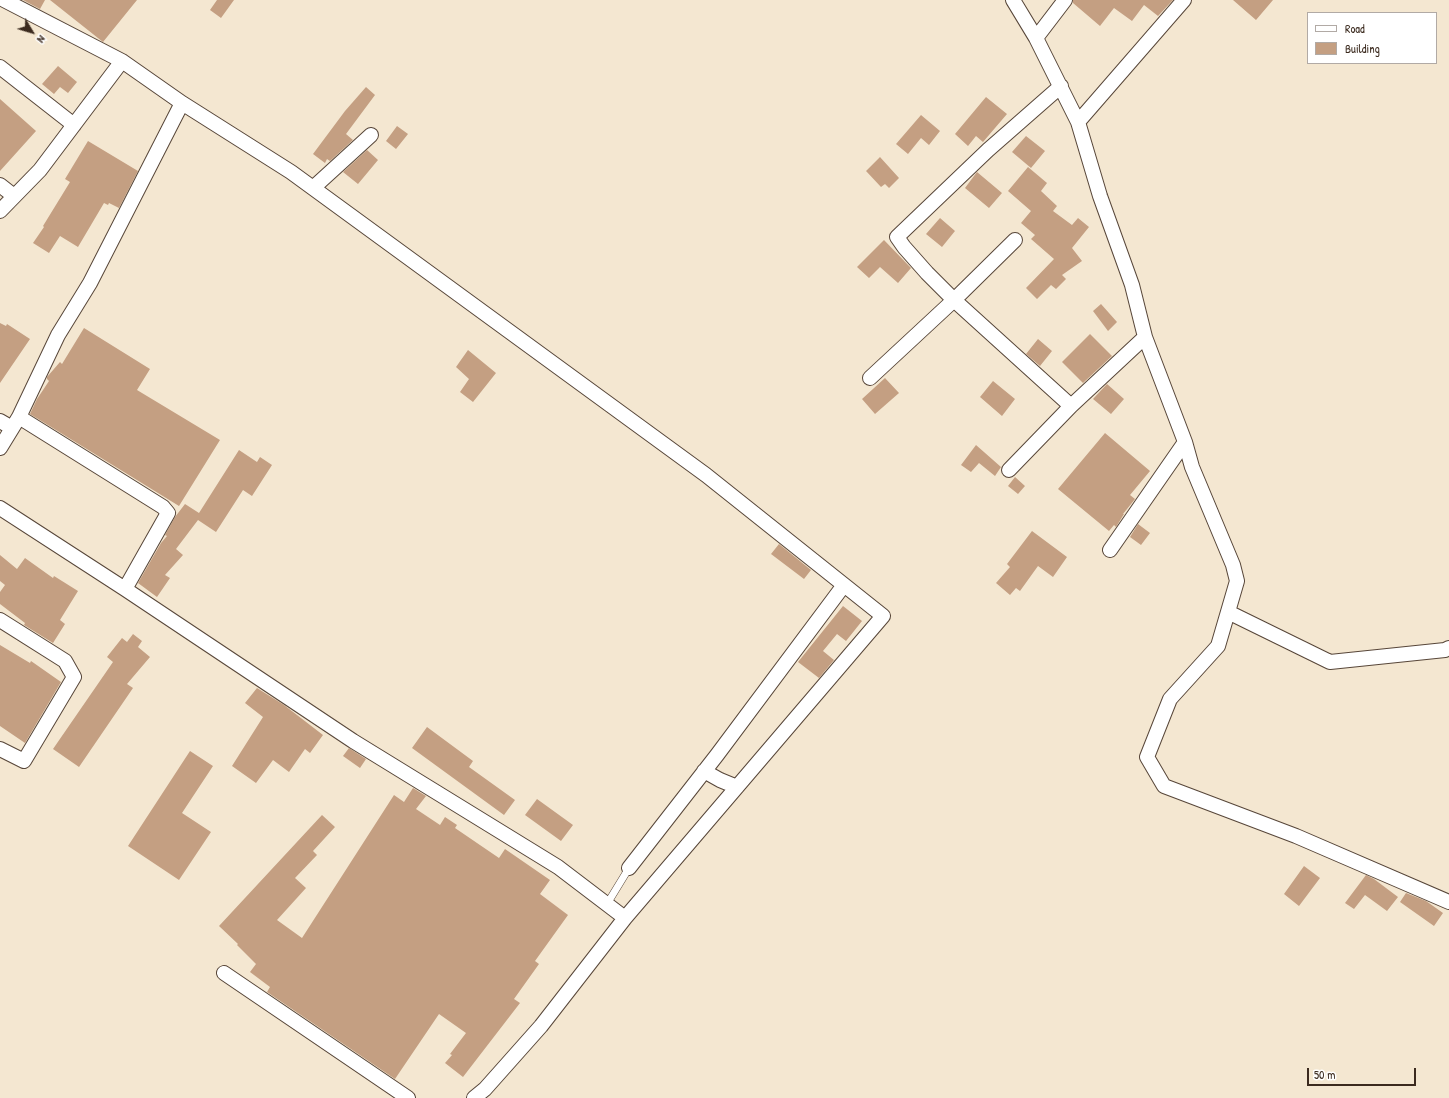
<!DOCTYPE html>
<html>
<head>
<meta charset="utf-8">
<style>
	body { margin:0 }
	#map { position:relative; width:1449px; height:1098px; overflow:hidden; background:#f4e7d1; font-family:"Patrick Hand",sans-serif }
	canvas { display:block }
	.legend { position:absolute; left:1307px; top:12px; width:130px; height:52px; box-sizing:border-box; background:#fff; border:1px solid #b1aaa5; margin:0; padding:5px 7px; list-style:none; font-size:12px; color:#3b2a1e }
	.legend li { display:flex; align-items:center; gap:8px; height:20px }
	.legend b { width:20px; border:1px solid #b1aaa5 }
	.north { position:absolute; left:12px; top:12px; width:40px; height:40px; -webkit-text-stroke:3px #fff; paint-order:stroke; rotate:128deg; font-size:11px; font-weight:700; line-height:16px; text-align:center; color:#3b2a1e }
	.north::after { content:''; display:block; margin:auto; width:14px; height:18px; background:#3b2a1e; clip-path:polygon(50% 0,100% 100%,50% 72%,0 100%) }
	.scale { position:absolute; left:1307px; top:1068px; width:109px; height:18px; box-sizing:border-box; border:2px solid #3b2a1e; border-top:0; padding-left:5px; font-size:12px; line-height:14px; white-space:nowrap; color:#3b2a1e; -webkit-text-stroke:3px #fff; paint-order:stroke }
</style>
</head>
<body>
<div id="map">
<canvas width="1449" height="1098"></canvas>
<ul class="legend">
<li><b style="height:5px;background:#fff"></b>Road</li>
<li><b style="height:11px;background:#c49f82"></b>Building</li>
</ul>
<div class="north">N</div>
<div class="scale">50 m</div>
</div>
<script>
const c = document.querySelector('canvas').getContext('2d');
c.lineJoin = 'round';
function paint(path, color) {
  c.fillStyle = color;
  c.fill(path, 'evenodd');
}
function poly(rows) {
  const path = new Path2D();
  for (const r of rows) {
    path.moveTo(r[0], r[1]);
    for (let i = 2; i < r.length; i += 2) path.lineTo(r[i], r[i + 1]);
  }
  return path;
}
function trace(path, color, width, dash) {
  c.strokeStyle = color;
  c.lineWidth = width;
  c.lineCap = dash ? 'butt' : 'round';
  c.setLineDash(dash || []);
  c.stroke(path);
}
const building = poly([
	[23,0,45,0,40,9],
	[50,0,137,0,103,42],
	[217,0,234,0,221,18,210,10],
	[1073,0,1173,0,1158,16,1144,5,1132,21,1114,8,1100,26,1073,3],
	[1233,0,1273,0,1256,20],
	[58,66,77,82,68,93,60,87,54,94,42,84],
	[366,87,375,95,346,134,353,140,330,161,327,159,325,163,313,154,345,111],
	[986,97,1007,114,983,142,976,136,968,146,955,134],
	[0,99,36,131,0,171],
	[921,115,940,131,929,145,921,138,908,154,896,144],
	[397,126,408,134,396,149,386,141],
	[1026,136,1045,151,1031,168,1012,152],
	[88,141,138,171,119,208,109,203,108,205,104,203,78,247,60,236,49,253,33,243,44,227,43,226,70,182,65,179],
	[367,150,378,160,358,184,343,172],
	[880,157,899,178,889,188,885,184,881,187,866,171],
	[1028,167,1047,183,1041,191,1057,206,1053,211,1072,225,1078,218,1089,227,1072,248,1082,261,1062,275,1066,279,1056,289,1051,285,1037,299,1026,288,1054,259,1031,239,1035,235,1021,223,1031,211,1008,191],
	[977,172,1002,193,989,208,965,188],
	[940,218,955,231,942,247,926,234],
	[884,240,911,268,898,283,880,267,869,278,857,267],
	[1101,304,1117,322,1108,331,1093,311],
	[0,323,6,326,7,324,30,339,0,383],
	[84,328,150,369,137,390,220,440,179,506,30,414,37,399,49,381,47,379,47,377,60,362,62,364],
	[1090,334,1112,356,1083,383,1062,362],
	[1038,339,1052,351,1040,366,1026,354],
	[468,350,496,373,473,402,460,392,469,379,456,367],
	[885,378,899,393,875,414,862,399],
	[993,381,1015,399,1002,416,980,397],
	[1107,384,1124,399,1111,414,1093,399],
	[1105,433,1150,471,1130,495,1135,499,1123,514,1124,514,1116,527,1114,525,1109,531,1058,489],
	[976,445,1001,467,995,476,979,463,971,472,961,465],
	[239,450,257,462,260,457,272,465,252,496,243,490,216,532,198,520,176,549,183,555,165,575,170,578,157,597,138,583,161,543,167,536,165,535,175,517,185,504,199,513],
	[1015,477,1025,486,1018,494,1008,486],
	[1138,524,1150,533,1141,545,1130,537],
	[1032,531,1067,557,1053,577,1038,566,1020,591,1016,588,1010,595,996,583,1010,567,1007,564],
	[779,544,811,570,804,579,771,554],
	[0,555,17,569,25,558,53,578,54,576,78,591,60,620,65,624,53,643,24,625,25,623,0,604,0,592,5,585,0,581],
	[843,606,862,621,846,641,837,634,823,651,834,660,819,678,798,662],
	[133,634,142,641,138,647,150,657,127,684,133,688,79,767,53,749,113,662,107,657,122,638,127,642],
	[0,645,30,663,31,661,61,682,25,743,0,726],
	[257,688,284,705,323,735,310,753,305,749,289,772,273,760,256,783,232,766,263,717,245,703],
	[427,727,473,761,469,767,515,800,504,815,412,748],
	[349,748,366,759,360,768,343,756],
	[190,751,213,766,182,813,211,832,179,880,128,846],
	[413,788,426,796,416,809,440,825,445,817,457,825,455,828,499,858,505,849,550,880,540,894,568,915,535,961,539,964,514,999,520,1003,463,1077,445,1063,452,1055,450,1054,466,1033,439,1014,395,1079,267,992,270,987,250,972,256,964,237,945,238,944,219,926,322,815,335,827,313,851,317,855,295,878,306,888,277,920,302,938,394,795,404,802],
	[537,799,573,825,561,841,525,815],
	[1304,866,1320,878,1299,906,1284,894],
	[1366,875,1374,879,1398,897,1387,911,1365,895,1354,909,1345,903],
	[1406,893,1426,901,1443,913,1434,926,1400,902]
]);
const service = poly([
	[607,904,629,868]
]);
const minor = poly([
	[1013,0,1036,38,1078,122,1100,196,1132,285,1145,337,1185,442,1192,467,1233,565,1237,581,1218,646,1170,699,1147,757,1164,786,1296,836,1449,902],
	[1036,38,1065,0],
	[0,67,74,125],
	[1061,86,988,150,897,237,904,247,927,273,954,300,1071,406],
	[182,103,291,172,706,475,883,616,625,918],
	[1078,122,1184,0],
	[0,185,14,196],
	[313,188,371,135],
	[0,211,40,170,122,61],
	[870,378,954,300,1015,240],
	[19,417,163,507,168,513,125,589],
	[0,421,12,428],
	[0,448,19,417,58,335,90,283,182,103,122,61,4,0],
	[1009,470,1071,406,1145,337],
	[0,508,125,589,353,741,558,867,625,918,541,1026,485,1089,474,1098],
	[1110,550,1185,442],
	[1228,612,1330,662,1445,650,1449,648],
	[0,620,65,661,74,677,24,761,0,749],
	[704,771,720,780,737,787],
	[629,868,717,755,844,585],
	[224,973,408,1098]
]);
paint(building, '#c49f82');
trace(service, '#574639', 8);
trace(minor, '#574639', 16);
trace(service, '#fff', 7);
trace(minor, '#fff', 14);
</script>
</body>
</html>
